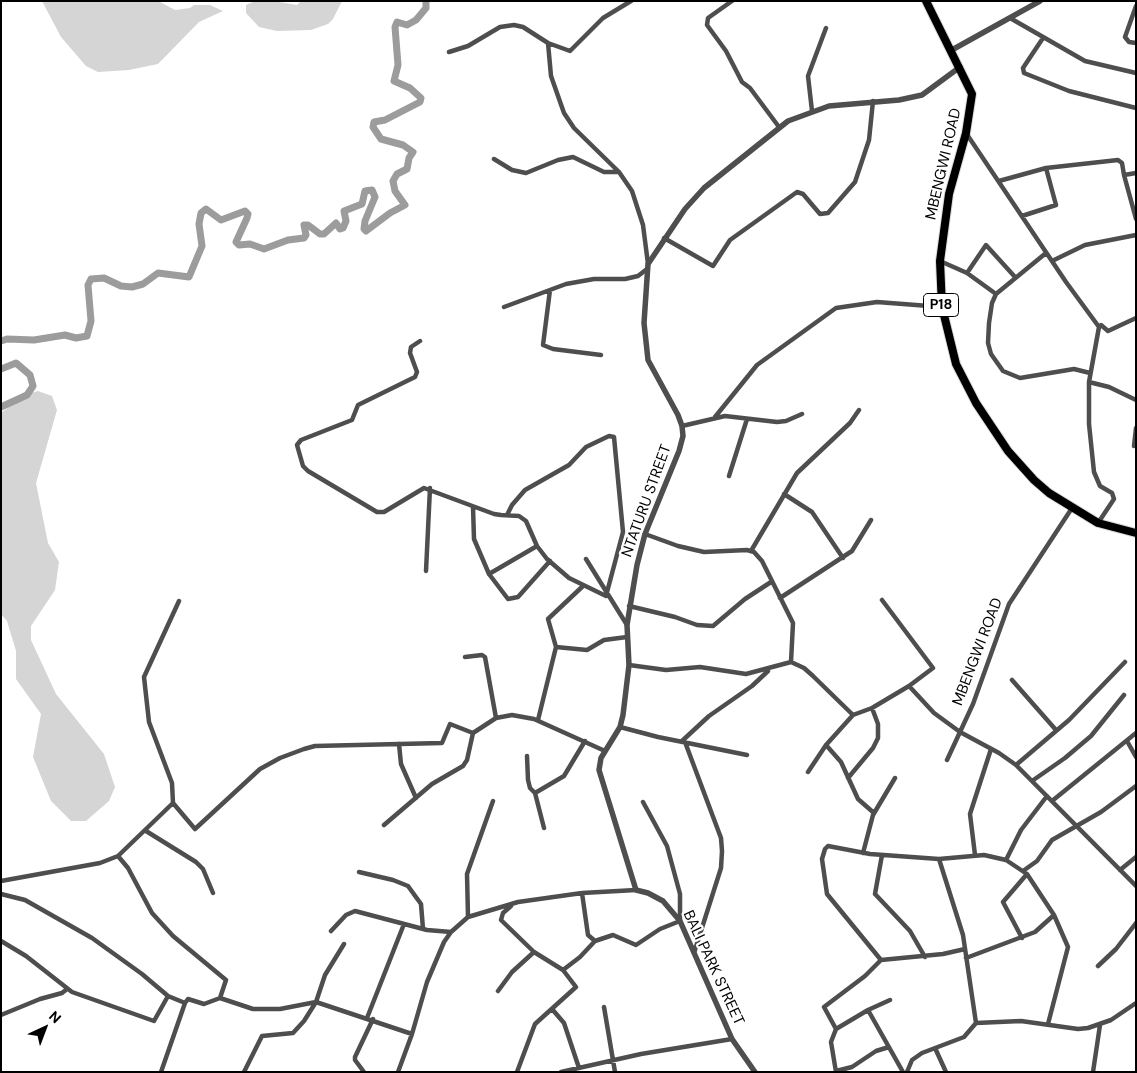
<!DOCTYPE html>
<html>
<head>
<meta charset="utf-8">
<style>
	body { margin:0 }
	#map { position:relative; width:1137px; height:1073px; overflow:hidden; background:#fff; font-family:"DM Sans",sans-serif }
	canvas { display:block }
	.frame { position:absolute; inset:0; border:2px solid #000; pointer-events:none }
	.north { position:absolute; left:20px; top:1003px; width:50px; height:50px; -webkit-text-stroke:4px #fff; paint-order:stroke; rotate:43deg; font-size:14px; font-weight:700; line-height:20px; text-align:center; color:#000 }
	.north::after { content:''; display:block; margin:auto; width:18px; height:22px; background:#000; clip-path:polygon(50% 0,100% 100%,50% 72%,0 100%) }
</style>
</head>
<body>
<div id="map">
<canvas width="1137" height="1073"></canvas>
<div class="frame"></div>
<div class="north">N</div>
</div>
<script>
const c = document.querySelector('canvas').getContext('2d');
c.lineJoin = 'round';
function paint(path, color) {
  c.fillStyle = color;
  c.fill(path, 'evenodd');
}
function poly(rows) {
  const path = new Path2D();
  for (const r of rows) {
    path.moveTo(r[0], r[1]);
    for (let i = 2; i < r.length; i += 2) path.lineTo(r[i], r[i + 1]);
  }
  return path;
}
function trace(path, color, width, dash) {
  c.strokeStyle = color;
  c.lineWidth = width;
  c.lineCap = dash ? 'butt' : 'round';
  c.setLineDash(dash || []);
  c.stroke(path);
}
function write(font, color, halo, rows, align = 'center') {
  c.font = font + ' "DM Sans",sans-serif';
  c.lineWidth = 4.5;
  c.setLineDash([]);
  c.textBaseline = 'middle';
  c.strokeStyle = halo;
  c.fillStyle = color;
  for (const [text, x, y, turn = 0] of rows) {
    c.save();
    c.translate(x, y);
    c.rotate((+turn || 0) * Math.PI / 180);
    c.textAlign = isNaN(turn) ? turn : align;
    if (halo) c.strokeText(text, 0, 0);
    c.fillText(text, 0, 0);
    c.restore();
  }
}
const green = poly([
	[42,1,158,1,175,10,190,8,194,5,210,5,223,11,199,22,158,64,129,70,98,72,86,66,61,37],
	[273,1,297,5,301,1,342,1,333,19,328,24,311,30,277,31,259,27,246,13,246,5,253,2],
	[38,391,52,396,57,410,36,483,48,543,59,562,55,590,31,626,31,640,56,694,104,754,115,787,109,801,86,821,71,821,51,801,33,757,41,714,16,679,16,651,7,621,1,614,1,413,24,395]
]);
const river = poly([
	[1,341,7,339,34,340,65,335,76,338,87,336,91,321,88,285,91,279,104,278,121,286,132,287,143,284,158,273,189,277,202,246,199,224,201,213,206,209,221,220,245,211,248,214,247,218,236,242,239,245,250,244,264,249,288,240,304,238,306,235,304,225,308,225,320,234,324,234,336,223,340,229,343,228,346,221,344,211,362,204,365,191,372,190,375,197,365,221,364,229,366,231,390,213,405,205,395,191,393,181,397,174,407,169,409,158,413,152,403,145,381,139,373,127,374,122,385,120,420,102,421,98,410,88,394,81,398,65,395,27,397,22,407,25,416,20,426,8,426,1],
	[1,369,16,363,30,375,33,386,27,395,1,407]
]);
const minor = poly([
	[732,1,708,18,707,25,726,51,742,82,750,88,779,127],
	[1136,6,1125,37,1129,42,1136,43],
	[1010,18,1085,61,1136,73],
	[1043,38,1023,68,1024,73,1069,91,1136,108],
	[548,43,551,76,564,113,574,128,619,172,632,191,643,225,648,264],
	[449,52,468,46,500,27,514,25,523,27,548,43,570,51,603,18,631,1],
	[812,111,808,76,826,28],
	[966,133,1066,282,1099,327,1101,325,1108,331,1136,318],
	[494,159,512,170,526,173,558,160,573,157,604,172,619,172],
	[1124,175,1136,219],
	[999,181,1046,168,1118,160,1122,163,1124,175,1136,173],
	[1022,216,1056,205,1046,168],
	[664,238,713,266,730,240,797,192,803,194,820,214,828,213,855,182,869,140,873,101],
	[1046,253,996,294,992,303,989,323,988,343,991,354,1003,371,1020,378,1074,369,1090,373],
	[940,261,967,273,996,294],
	[1052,261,1085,245,1136,235],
	[967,273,986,245,1015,277],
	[550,290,543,345,553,349,601,355],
	[504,307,566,284,594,279,625,279,638,276,647,269],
	[420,341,411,347,410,353,417,372,415,377,358,405,352,420,301,440,297,445,303,466,308,471,377,512,384,512,424,488,494,514,501,515,519,516,526,521,537,546,547,559,569,578,606,596,623,532,614,437,609,436,586,447,569,465,525,490,512,505,507,515],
	[1089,382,1109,387,1136,400],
	[715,417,757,365,836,308,877,302,942,307],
	[682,426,725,416,777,422,786,421,802,414],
	[1134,446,1136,428],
	[729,476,747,419],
	[784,494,812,512,843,558],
	[473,507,474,539,489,574,508,599,518,597,550,561],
	[1098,523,1114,499,1112,493,1100,486,1094,472,1089,424,1089,382,1099,327],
	[645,534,678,546,704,552,747,550,754,552,762,561,793,623,791,662],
	[751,551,797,473,850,423,859,410],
	[586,559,627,625],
	[426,571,430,488],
	[489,574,537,546],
	[780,598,852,551,871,520],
	[882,600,933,668,909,686],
	[179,601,144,677,149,722,172,783,173,803,118,856,128,868,152,913,173,936,226,980,220,998],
	[629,606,675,617,697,625,713,626,745,599,771,582],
	[556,647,587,650,604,640,627,637],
	[465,657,482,655,485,657,496,718],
	[629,665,666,670,700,667,746,674,791,662,804,668,813,676,853,715,872,708,909,686,934,713,960,732,999,753,1016,765,1136,886],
	[1012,680,1056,730],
	[538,720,556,647,548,619,583,586],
	[620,727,658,737,747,755],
	[682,741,709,716,752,686,768,671],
	[1127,741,1136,757],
	[685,742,721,838,722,851,721,868,694,953],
	[399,744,401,764,416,798],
	[826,745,841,762,858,799,874,813],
	[527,756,528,780,530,788,535,793,544,828],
	[947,760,973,704,1009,604,1072,508],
	[1016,765,1069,720,1125,662],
	[808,772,826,745,853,715],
	[848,778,873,748,878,738,878,724,872,708],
	[1032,781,1065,758,1091,736,1124,695],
	[535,793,564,776,585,741],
	[1052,801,1136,733],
	[173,803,195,829,260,769,280,758,304,749,315,746,442,743,450,724,473,733],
	[384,825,432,784,463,766,467,760,473,733,496,718,512,715,534,719,605,751],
	[146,831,196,862,203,869,213,893],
	[863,853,873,815,895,778],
	[882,855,875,894,910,931,925,957],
	[975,855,970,814,991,749],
	[1006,860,1021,830,1047,796],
	[1120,870,1136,857],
	[1023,871,1037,861,1052,840,1101,812,1136,786],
	[359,872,393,880,408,886,421,904,423,929],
	[1027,874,1054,915,1068,947,1048,1024],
	[1,881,100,863,118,856],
	[582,893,588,935,595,941,613,935,636,945,660,929,680,921,680,894,667,846,643,802],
	[1,894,25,900,92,938,142,974,168,996,185,1003],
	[511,906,503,913,501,920,534,952,563,970,576,987,535,1024,517,1072],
	[468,917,467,874,493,801],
	[331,931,346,915,355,911,427,930,451,932],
	[1,941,26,956,72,992,154,1021,168,996],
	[966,958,1035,932,1054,915],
	[881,960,827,894,822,859,825,849,828,846,870,854,939,859,984,855,1006,860,1027,874,1003,902,1022,938],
	[1098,966,1116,949,1136,923],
	[563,970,580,957,595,941],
	[498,991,512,972,534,952],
	[604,1007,615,1072],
	[552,1009,564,1023,579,1068],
	[868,1010,903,1072],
	[1,1015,40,999,62,993,67,989],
	[367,1018,404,924],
	[976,1023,1021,1021,1078,1029,1088,1028,1111,1020,1136,1003],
	[836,1029,824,1007,865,976,881,960,943,954,965,949],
	[935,1048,946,1072],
	[836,1071,852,1067,876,1051,889,1047],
	[161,1072,185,1003,188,999,204,1004,220,998,253,1009,280,1009,316,1002,412,1034],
	[244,1072,262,1036,293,1033,304,1021,316,1002,325,975,344,944],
	[364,1072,355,1060,355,1057,373,1019],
	[398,1072,412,1034,427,982,444,942,451,932,468,917,518,902,582,893,636,890],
	[561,1072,641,1054,732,1039],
	[836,1072,831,1042,836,1029,868,1010,890,1000],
	[907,1072,912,1060,922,1053,964,1037,976,1023,963,935,939,859],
	[1093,1072,1100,1025]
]);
const tertiary = poly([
	[950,51,1040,1],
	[755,1072,732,1039,680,921,663,901,648,893,636,890,599,770,601,758,620,727,623,715,629,665,627,625,637,565,645,534,679,451,683,436,682,426,678,415,648,360,644,323,648,264,685,209,704,188,788,121,829,106,899,100,922,95,960,67]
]);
const primary = poly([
	[926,1,972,94,966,133,949,194,940,261,942,307,956,364,976,403,1008,451,1034,480,1049,493,1098,523,1136,533]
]);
const shields = [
	[941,305,35]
];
const shieldNames = [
	["P18",941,305]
];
const streetNames = [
	["MBENGWI ROAD",944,164,-77],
	["NTATURU STREET",647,501,-70],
	["MBENGWI ROAD",978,652,-69],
	["BALI PARK STREET",713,968,65]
];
paint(green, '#d5d5d5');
trace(river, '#9c9c9c', 7);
trace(primary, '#dbdbdb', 10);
trace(minor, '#4e4e4e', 4.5);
trace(tertiary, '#4e4e4e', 5.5);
trace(primary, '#000', 8);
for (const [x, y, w] of shields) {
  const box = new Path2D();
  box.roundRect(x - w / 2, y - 11.5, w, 23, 4);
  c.fillStyle = '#fff';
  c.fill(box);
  trace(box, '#000', 1);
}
write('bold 14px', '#000', null, shieldNames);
write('15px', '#000', '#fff', streetNames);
</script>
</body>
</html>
